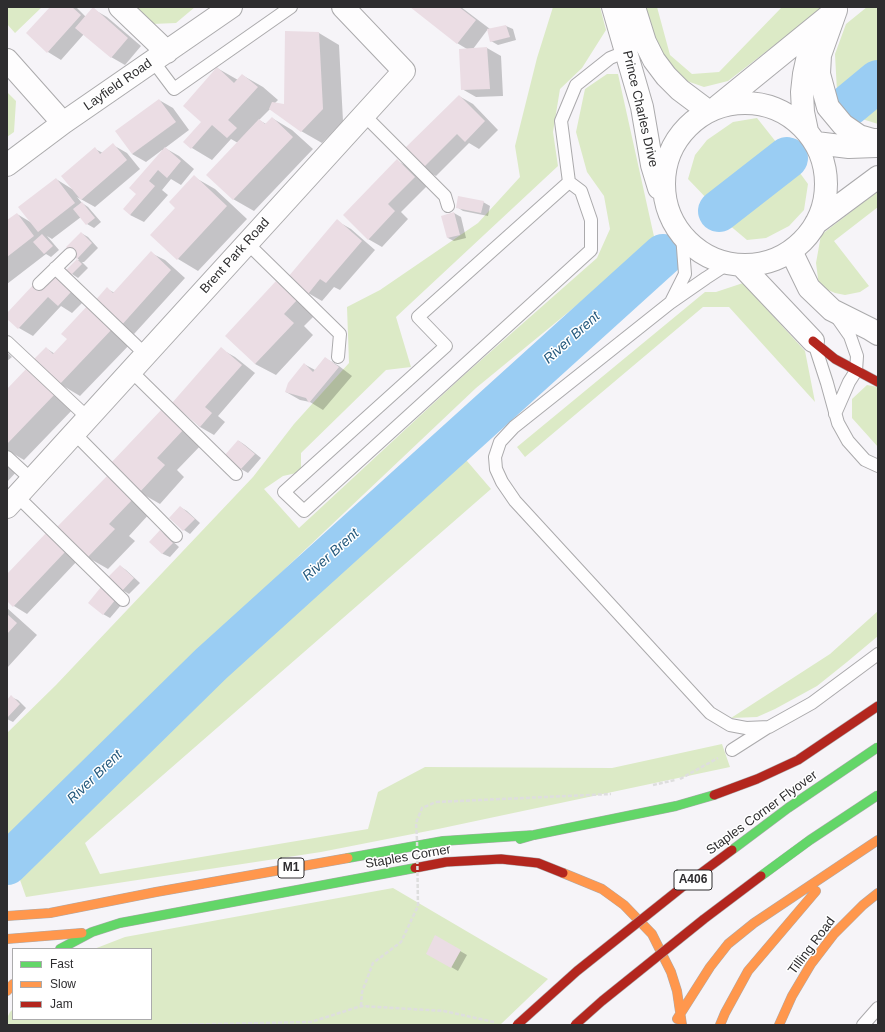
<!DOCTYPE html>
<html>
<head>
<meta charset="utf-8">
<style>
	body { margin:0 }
	#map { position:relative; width:885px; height:1032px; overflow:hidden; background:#f6f4f8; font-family:Helvetica,sans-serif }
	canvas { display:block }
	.frame { position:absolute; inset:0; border:8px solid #2e2d2f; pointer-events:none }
	.legend { position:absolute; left:12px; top:948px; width:140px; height:72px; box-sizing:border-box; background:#fff; border:1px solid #ababac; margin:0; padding:5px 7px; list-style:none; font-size:12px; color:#2e2d2f }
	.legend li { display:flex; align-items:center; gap:8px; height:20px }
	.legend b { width:20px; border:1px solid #ababac }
</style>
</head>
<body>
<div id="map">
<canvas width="885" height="1032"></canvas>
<div class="frame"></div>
<ul class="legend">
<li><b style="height:5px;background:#63d668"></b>Fast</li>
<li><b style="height:5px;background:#ff974d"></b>Slow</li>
<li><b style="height:5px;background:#b3261e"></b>Jam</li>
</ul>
</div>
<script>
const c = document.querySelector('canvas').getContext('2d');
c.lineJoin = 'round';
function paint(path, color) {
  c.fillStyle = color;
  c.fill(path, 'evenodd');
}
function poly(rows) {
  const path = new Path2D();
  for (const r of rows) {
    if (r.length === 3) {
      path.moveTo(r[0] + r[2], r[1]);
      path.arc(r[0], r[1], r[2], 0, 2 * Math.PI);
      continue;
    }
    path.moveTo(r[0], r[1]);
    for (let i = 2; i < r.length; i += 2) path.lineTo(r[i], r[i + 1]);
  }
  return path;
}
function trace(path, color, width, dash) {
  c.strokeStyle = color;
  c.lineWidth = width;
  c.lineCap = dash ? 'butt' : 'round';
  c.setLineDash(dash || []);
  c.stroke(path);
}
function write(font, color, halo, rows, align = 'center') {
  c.font = font + ' Helvetica,sans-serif';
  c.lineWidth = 3;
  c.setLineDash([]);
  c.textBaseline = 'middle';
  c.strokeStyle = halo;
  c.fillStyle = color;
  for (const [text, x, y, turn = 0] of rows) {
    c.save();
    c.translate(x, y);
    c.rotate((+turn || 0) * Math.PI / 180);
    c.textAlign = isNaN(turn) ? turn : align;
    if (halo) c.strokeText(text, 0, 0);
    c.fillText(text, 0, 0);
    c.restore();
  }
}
const green = poly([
	[7,7,42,7,15,33,7,24],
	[134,7,195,7,176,23,152,24],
	[553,7,600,7,606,30,582,68,560,89,553,132,558,166,396,317,411,367,386,370,301,453,301,472,283,476,264,489,299,528,463,376,597,258,610,229,604,196,587,172,576,132,585,89,607,74,618,74,655,241,476,388,288,566,7,844,7,733,56,685,253,477,294,424,349,363,347,307,380,290,478,223,520,177,515,146,537,58],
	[646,7,657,7,670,55,692,74,719,72,782,7,824,7,728,81,704,87,684,80,663,59,653,34],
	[867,7,878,7,878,60,837,92,835,54,846,24],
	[7,92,16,101,14,132,7,137],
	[878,103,878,124,859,118],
	[757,118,780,147,711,203,688,179,695,155,707,140,733,122],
	[797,169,808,184,804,210,789,226,766,238,747,240,728,224],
	[878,191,878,207,834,241,869,286,860,292,845,295,835,293,819,286,816,263,821,235],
	[743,283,805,351,815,402,729,307,703,307,525,457,517,447,705,292,716,292],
	[867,385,878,387,878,447,852,418,852,399],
	[461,454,491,489,85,843,100,874,368,829,378,792,425,767,612,768,722,744,730,767,438,829,321,852,26,897,20,880,27,854,359,544],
	[878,611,878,636,847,662,817,686,775,709,757,717,731,718,830,654],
	[393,888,548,979,500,1025,7,1025,7,1018,10,1012,13,1009,13,1019,151,1019,151,949,94,949,125,937]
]);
const shadow = poly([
	[51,7,76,7,86,17,93,9,107,17,141,46,125,65,111,57,84,34,61,60,48,52],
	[412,7,461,7,490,29,506,26,513,29,516,40,498,45,491,41,488,29,473,49,487,48,501,56,503,96,476,97,462,89,467,49,457,43],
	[319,33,339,45,343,121,322,143,301,131,270,109,259,120,266,124,272,118,292,130,313,149,254,211,233,199,238,143,231,139,212,160,192,148,185,142,202,122,217,68,238,80,242,75,263,87,278,100,275,103,285,105],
	[459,96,473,104,498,130,479,149,469,143,436,176,422,169],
	[159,100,173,108,189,130,165,148,179,156,194,169,181,185,171,179,162,190,168,195,144,222,130,215,137,194,163,151,162,150,146,162,132,154],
	[113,145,127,153,140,169,95,207,77,197,82,203,88,207,101,222,94,228,87,224,81,217,52,239,47,236,59,250,51,257,46,254,7,284,7,222,17,214,32,223,56,179,72,189,95,149,103,153],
	[397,161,411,168,428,185,401,212,408,219,382,247,368,239],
	[194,177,215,189,247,219,198,271,178,259],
	[483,202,490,206,488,216,463,211,457,207],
	[454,213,461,217,466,238,454,241,448,238],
	[337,221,351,229,375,250,340,290,334,287,322,301,308,293],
	[81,233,88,237,98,248,84,262,82,262,88,268,78,278,72,274,67,270,77,260,79,260,67,247],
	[151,253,165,260,185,278,134,334,121,327,134,340,80,396,60,384,46,348,55,354,106,314,107,289,115,293],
	[54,276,67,284,85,300,72,313,61,306,33,336,19,328,7,318,7,314],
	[276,282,297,294,317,313,304,326,313,335,276,375,255,364],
	[221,349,235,357,255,373,218,416,225,422,214,435,200,427,174,403],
	[7,352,12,357,7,361],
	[325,358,339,366,352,376,323,410,310,402,300,400,286,392,304,364,315,370],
	[27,369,75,407,24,460,7,450,7,390],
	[163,409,205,441,177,470,184,477,160,504,139,492],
	[239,441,245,445,261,458,248,473,241,469,226,456],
	[7,460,18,470,7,482],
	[107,478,128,489,151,512,129,536,135,541,108,569,87,557],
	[180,507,187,511,200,523,190,534,184,530],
	[160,531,166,535,179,547,170,557,163,554,150,542],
	[46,535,60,543,78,560,27,614,14,606,7,600,7,576],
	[120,566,126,570,140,583,129,594,122,590],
	[108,592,122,604,110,618,103,614],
	[7,608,37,635,7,668],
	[11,697,18,700,26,708,13,722,7,719,7,701],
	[436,937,467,955,458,971,427,953]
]);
const river = poly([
	[849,105,878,81],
	[719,211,787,158],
	[7,864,211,664,663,255]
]);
const building = poly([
	[50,7,72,7,81,15,47,53,26,33],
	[93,7,128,38,111,58,75,28],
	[410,7,459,7,476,20,457,44],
	[506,25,510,37,490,42,487,29],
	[285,31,319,32,323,109,301,132,269,109,272,102,284,104],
	[487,47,490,89,461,90,459,49],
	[217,67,234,83,242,74,258,87,228,120,237,128,227,138,212,125,191,149,183,142,201,122,183,106],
	[459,95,485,121,465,142,457,134,422,169,403,150],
	[159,99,176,122,132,154,115,131],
	[272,117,293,137,233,200,206,175,259,119,265,124],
	[113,143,127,160,81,200,61,176,95,147,100,154],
	[165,147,181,161,167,178,158,170,149,181,155,186,130,215,123,209,136,194,129,188],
	[397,159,415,177,388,204,395,211,368,240,343,215],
	[194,175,227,206,177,260,150,235,175,208,169,202],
	[56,178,75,203,38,232,18,207],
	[458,196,484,201,481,213,456,208],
	[82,202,95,218,86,225,73,209],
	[454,212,460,235,447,238,441,216],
	[17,213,34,236,7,257,7,220],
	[337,219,362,241,326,283,320,279,308,294,288,277],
	[81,232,92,243,77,259,82,264,71,275,66,270,77,259,66,247],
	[42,234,53,246,44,254,33,242],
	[151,251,171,270,120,327,93,303,107,287,113,293],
	[53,275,71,292,58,306,48,297,18,329,7,319,7,313,34,284],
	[276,281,297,300,284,314,294,323,255,364,225,336],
	[89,304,114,327,59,385,33,360,46,347,53,354,67,339,61,334],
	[221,347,242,365,205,407,212,413,200,427,172,403],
	[325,357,339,367,309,403,306,398,285,392,288,383,304,363,313,372],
	[27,368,55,394,7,444,7,389],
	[163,408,185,428,157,458,165,465,139,493,109,465],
	[238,440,255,454,240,470,224,456],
	[107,476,132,500,109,524,115,529,87,558,56,528],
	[180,506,195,519,183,531,169,518],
	[160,530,173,543,162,554,149,542],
	[46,533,65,552,13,607,7,601,7,574],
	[120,565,134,578,122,591,108,577],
	[101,587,116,599,103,615,88,603],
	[7,614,17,623,7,634],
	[11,695,20,704,7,718,7,700],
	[435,935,461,950,451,968,426,954]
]);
const path = poly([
	[680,779,718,758],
	[653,785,675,780],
	[436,802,611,794],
	[361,1006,362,992,373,963,401,942,418,906],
	[170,1025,311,1022,361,1006,444,1011,494,1022]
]);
const lane = poly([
	[153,61,174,89,291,7],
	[364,115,445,196,448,206],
	[569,182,418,317,446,346,284,492,304,511,591,250,591,220,581,191,569,182,561,121,576,85,610,58,630,50],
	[247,243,340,334,338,357],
	[729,263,706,278,670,303,514,427,500,442,495,457,496,469,502,482,515,501,710,713,730,725,746,728,769,727,812,703,878,654],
	[55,268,146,355],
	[39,284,70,254],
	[671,302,685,274,682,235],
	[7,342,88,418],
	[815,346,827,383,838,423,848,441,865,460,878,466],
	[131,371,236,474],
	[835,414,849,382,856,371,857,356,850,336,836,316],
	[74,433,176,536],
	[7,457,32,480],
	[17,496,123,600],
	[732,750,768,727],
	[863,1025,878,1008]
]);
const street = poly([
	[120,7,167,52],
	[613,7,642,107,652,165,659,188],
	[634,7,645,42,654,60,666,76,680,90,708,111],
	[836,10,820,55,819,74,828,107,843,125,859,136,873,140,878,140],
	[7,60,63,123],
	[745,184,81],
	[718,106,836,10],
	[807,131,803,112,802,92,804,74,809,51,811,48],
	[816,143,849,147,876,146],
	[7,165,63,123,231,7],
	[816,223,878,177],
	[791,251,809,288,832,310,870,329,878,334],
	[741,265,813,341],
	[7,507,404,71,343,7]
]);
const fast = poly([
	[520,839,534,835,676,806,714,795],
	[348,858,443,841,534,835],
	[60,949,92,932,120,923,415,868]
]);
const slow = poly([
	[563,873,602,889,624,905,652,934,671,972,677,991,682,1025],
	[7,916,50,913,156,892,348,858],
	[7,939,82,933],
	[7,991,13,984],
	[677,1019,710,967,728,944,754,923,878,840],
	[720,1025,725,1013,748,971,816,891],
	[779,1025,792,996,811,964,834,934,863,905,878,893]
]);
const jam = poly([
	[813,341,835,359,878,382],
	[714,795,757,779,798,760,878,706],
	[415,868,446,862,501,859,538,863,563,873]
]);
const pathBridge = poly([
	[418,906,417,840,416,823,422,808,436,802]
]);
const fastBridge = poly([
	[732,850,788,808,878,747],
	[761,876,810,840,878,795]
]);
const jamBridge = poly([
	[517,1025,577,971,681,888,732,850],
	[575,1025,602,1001,704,919,761,876]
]);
const shields = [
	[291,868,26],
	[693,880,38]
];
const shieldNames = [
	["M1",291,868],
	["A406",693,880]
];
const streetNames = [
	["Layfield Road",118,85,-35],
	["Prince Charles Drive",640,109,77],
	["Brent Park Road",235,256,-48],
	["Staples Corner Flyover",762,813,-36],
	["Staples Corner",408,857,-10],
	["Tilling Road",812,946,-53]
];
const waterNames = [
	["River Brent",572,338,-42],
	["River Brent",331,555,-42],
	["River Brent",95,777,-44]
];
paint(green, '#dceac6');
paint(shadow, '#0003');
trace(river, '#9acdf3', 42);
paint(building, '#ebdde4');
trace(lane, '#abaaac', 14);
trace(street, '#abaaac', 24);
trace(fast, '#abaaac', 10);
trace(slow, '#abaaac', 10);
trace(jam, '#abaaac', 10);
trace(path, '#dedede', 2.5, [4, 2]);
trace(lane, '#fefdfe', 12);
trace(street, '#fefdfe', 22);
trace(fast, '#63d668', 9);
trace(slow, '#ff974d', 9);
trace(jam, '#b3261e', 9);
trace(fastBridge, '#abaaac', 10, []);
trace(jamBridge, '#abaaac', 10, []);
trace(pathBridge, '#dedede', 2.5, [4, 2]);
trace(fastBridge, '#63d668', 9);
trace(jamBridge, '#b3261e', 9);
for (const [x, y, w] of shields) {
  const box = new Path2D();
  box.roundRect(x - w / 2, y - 10, w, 20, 3);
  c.fillStyle = '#fff';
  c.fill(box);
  trace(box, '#2e2d2f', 1);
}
write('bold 12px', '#2e2d2f', null, shieldNames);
write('13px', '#2e2d2f', '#fff', streetNames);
write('italic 14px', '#24597d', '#fff', waterNames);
</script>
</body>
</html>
